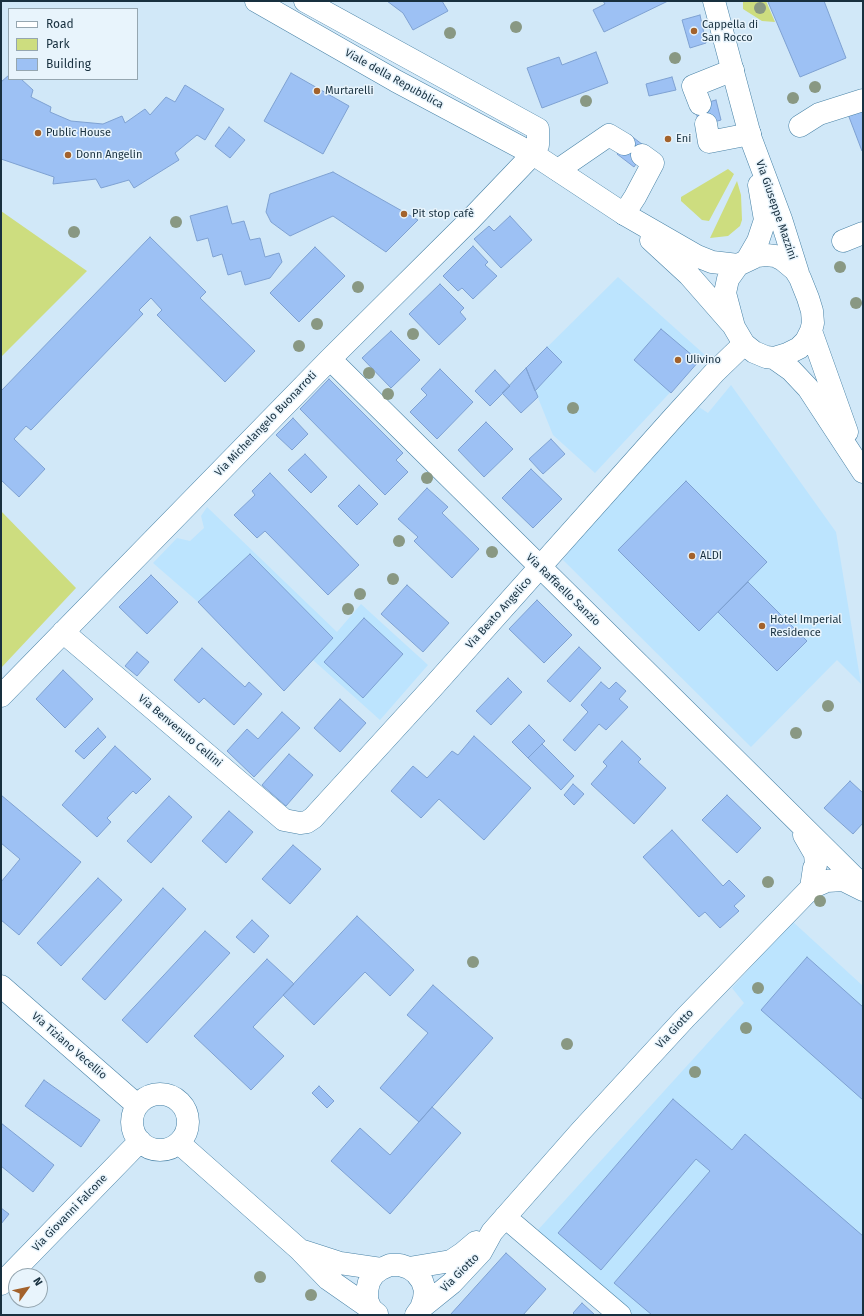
<!DOCTYPE html>
<html>
<head>
<meta charset="utf-8">
<style>
	body { margin:0 }
	#map { position:relative; width:864px; height:1316px; overflow:hidden; background:#d1e8f8; font-family:"Fira Sans",sans-serif }
	canvas { display:block }
	.frame { position:absolute; inset:0; border:2px solid #18303f; pointer-events:none }
	.legend { position:absolute; left:8px; top:8px; width:130px; height:72px; box-sizing:border-box; background:#e8f4fc; border:1px solid #95a6b0; margin:0; padding:5px 7px; list-style:none; font-size:12px; color:#18303f }
	.legend li { display:flex; align-items:center; gap:8px; height:20px }
	.legend b { width:20px; border:1px solid #95a6b0 }
	.north { position:absolute; left:8px; top:1268px; width:40px; height:40px; box-sizing:border-box; background:#e8f4fc; border:1px solid #95a6b0; border-radius:50%; rotate:57deg; font-size:11px; font-weight:700; line-height:16px; text-align:center; color:#18303f }
	.north::after { content:''; display:block; margin:auto; width:14px; height:18px; background:#a3622c; clip-path:polygon(50% 0,100% 100%,50% 72%,0 100%) }
</style>
</head>
<body>
<div id="map">
<canvas width="864" height="1316"></canvas>
<div class="frame"></div>
<ul class="legend">
<li><b style="height:5px;background:#fff"></b>Road</li>
<li><b style="height:11px;background:#cddd7f"></b>Park</li>
<li><b style="height:11px;background:#9dc1f4"></b>Building</li>
</ul>
<div class="north">N</div>
</div>
<script>
const c = document.querySelector('canvas').getContext('2d');
c.lineJoin = 'round';
function paint(path, color) {
  c.fillStyle = color;
  c.fill(path, 'evenodd');
}
function poly(rows) {
  const path = new Path2D();
  for (const r of rows) {
    if (r.length === 3) {
      path.moveTo(r[0] + r[2], r[1]);
      path.arc(r[0], r[1], r[2], 0, 2 * Math.PI);
      continue;
    }
    path.moveTo(r[0], r[1]);
    for (let i = 2; i < r.length; i += 2) path.lineTo(r[i], r[i + 1]);
  }
  return path;
}
function trace(path, color, width, dash) {
  c.strokeStyle = color;
  c.lineWidth = width;
  c.lineCap = dash ? 'butt' : 'round';
  c.setLineDash(dash || []);
  c.stroke(path);
}
function write(font, color, halo, rows, align = 'center') {
  c.font = font + ' "Fira Sans",sans-serif';
  c.lineWidth = 3;
  c.setLineDash([]);
  c.textBaseline = 'middle';
  c.strokeStyle = halo;
  c.fillStyle = color;
  for (const [text, x, y, turn = 0] of rows) {
    c.save();
    c.translate(x, y);
    c.rotate((+turn || 0) * Math.PI / 180);
    c.textAlign = isNaN(turn) ? turn : align;
    if (halo) c.strokeText(text, 0, 0);
    c.fillText(text, 0, 0);
    c.restore();
  }
}
const built = poly([
	[618,277,705,355,595,473,553,435,526,368],
	[731,385,836,532,861,684,837,660,751,747,563,560,574,545,699,407,708,413],
	[207,507,337,632,361,604,428,665,380,720,313,660,284,691,198,602,153,563,177,538,190,541,204,528,201,516],
	[792,921,863,986,863,1315,633,1315,537,1231,744,1003,732,988]
]);
const green = poly([
	[743,1,766,1,775,22,762,21,743,9],
	[728,169,734,174,709,221,702,220,681,201,681,197],
	[737,181,741,195,742,220,740,226,728,236,710,238],
	[1,211,87,271,1,357],
	[1,511,76,588,1,668]
]);
const building = poly([
	[387,1,442,1,448,11,413,30,403,13,387,1],
	[603,1,668,1,604,32,593,10,605,4,603,1],
	[770,1,824,1,846,58,800,77,768,2,770,1],
	[700,15,706,43,690,48,682,20,700,15],
	[596,52,608,83,542,108,527,68,559,57,562,65,596,52],
	[291,73,349,106,323,154,264,121,291,73],
	[9,75,9,79,21,79,33,90,31,97,51,107,50,112,71,121,103,124,122,116,125,123,145,109,150,115,166,97,175,102,185,85,224,109,205,140,197,135,175,153,179,160,134,188,129,180,101,188,96,179,53,184,54,177,1,159,1,82,9,75],
	[672,77,676,90,649,96,646,84,672,77],
	[716,100,721,120,700,126,694,106,716,100],
	[863,103,863,151,862,151,846,109,863,103],
	[229,127,245,140,230,158,215,146,229,127],
	[630,135,647,148,634,167,617,154,630,135],
	[333,172,418,220,386,252,333,216,290,236,271,222,266,212,270,194,333,172],
	[227,206,232,224,244,221,250,240,260,238,265,257,279,253,282,262,270,278,245,285,241,271,228,275,222,254,213,257,208,238,197,241,190,216,227,206],
	[510,216,532,240,501,268,474,239,489,226,494,231,510,216],
	[150,237,206,292,200,298,255,351,225,382,157,315,162,310,151,298,139,310,143,314,31,430,26,426,14,439,45,469,19,497,1,480,1,391,150,237],
	[473,246,488,262,485,265,497,276,473,299,462,288,458,291,443,276,473,246],
	[315,247,345,276,299,322,270,293,315,247],
	[440,284,464,308,460,312,466,319,439,345,409,314,440,284],
	[661,329,699,361,671,393,634,360,661,329],
	[391,331,420,360,391,388,362,358,391,331],
	[547,347,562,362,535,391,526,368,547,347],
	[526,368,538,397,521,413,502,393,526,368],
	[440,369,473,402,437,439,410,412,427,395,421,389,440,369],
	[495,370,510,386,490,406,475,391,495,370],
	[329,379,403,453,396,460,408,472,385,495,300,409,329,379],
	[293,418,308,434,292,450,276,435,293,418],
	[486,422,513,449,484,477,458,450,486,422],
	[551,439,565,454,543,474,529,459,551,439],
	[305,454,327,477,311,493,288,470,305,454],
	[531,469,562,499,533,528,502,498,531,469],
	[270,473,359,565,328,595,265,531,257,538,234,515,255,495,252,491,270,473],
	[686,481,767,562,699,631,618,550,686,481],
	[359,485,378,504,357,525,338,506,359,485],
	[427,488,448,507,442,513,479,549,452,578,414,541,418,537,398,519,427,488],
	[250,554,333,638,284,691,198,602,250,554],
	[151,575,178,602,147,634,119,607,151,575],
	[748,582,807,641,777,671,718,612,748,582],
	[407,585,449,623,423,652,381,614,407,585],
	[537,600,572,635,544,663,509,629,537,600],
	[364,618,403,654,363,698,324,662,364,618],
	[579,647,601,668,570,702,547,681,579,647],
	[202,648,245,687,249,682,262,694,234,725,204,698,199,703,174,680,202,648],
	[137,652,149,662,137,676,125,666,137,652],
	[63,670,93,699,65,728,36,699,63,670],
	[508,678,522,692,491,725,476,711,508,678],
	[601,682,609,689,616,682,626,691,619,699,628,707,606,730,599,724,575,751,563,740,588,712,581,705,601,682],
	[340,699,366,723,340,752,314,728,340,699],
	[282,712,300,728,254,777,227,751,247,729,258,739,282,712],
	[529,725,545,741,528,758,512,742,529,725],
	[98,728,106,737,84,759,75,751,98,728],
	[474,736,531,788,484,840,439,799,421,818,391,791,413,766,427,778,452,751,458,755,474,736],
	[622,741,641,759,638,762,666,788,634,824,591,784,607,766,603,762,622,741],
	[542,744,574,776,561,790,528,758,542,744],
	[115,746,151,779,136,794,133,791,107,818,111,822,97,837,62,805,115,746],
	[289,754,313,775,286,806,262,785,289,754],
	[850,781,863,793,863,823,853,834,824,808,850,781],
	[573,784,584,794,574,805,564,795,573,784],
	[1,795,81,862,19,935,1,920,1,882,20,859,1,843,1,795],
	[727,795,761,828,737,853,702,820,727,795],
	[169,796,192,817,151,863,127,841,169,796],
	[229,811,253,832,226,863,202,841,229,811],
	[672,830,723,886,729,880,745,896,734,906,739,911,720,928,705,912,699,917,643,857,672,830],
	[293,845,321,869,290,904,262,879,293,845],
	[98,878,122,900,61,966,37,943,98,878],
	[163,888,186,909,105,1000,82,979,163,888],
	[357,916,414,970,390,996,365,972,314,1025,283,995,357,916],
	[252,920,269,936,254,953,236,937,252,920],
	[205,931,230,953,147,1043,122,1020,205,931],
	[807,957,863,1007,863,1100,761,1010,807,957],
	[267,959,294,984,253,1027,284,1056,251,1090,194,1036,267,959],
	[433,985,493,1038,419,1122,380,1088,428,1033,407,1015,433,985],
	[44,1080,100,1120,81,1147,25,1106,44,1080],
	[319,1086,334,1101,327,1108,312,1093,319,1086],
	[673,1099,732,1150,745,1134,863,1236,863,1315,652,1315,614,1283,710,1171,696,1159,601,1270,558,1233,673,1099],
	[432,1107,461,1133,390,1214,331,1161,360,1128,390,1155,432,1107],
	[1,1123,54,1165,33,1192,1,1166,1,1123],
	[1,1208,9,1214,1,1224,1,1208],
	[506,1253,546,1289,523,1315,450,1315,506,1253],
	[582,1303,595,1315,575,1315,573,1313,582,1303]
]);
const minor = poly([
	[700,104,693,86,733,70],
	[706,124,709,142,750,134],
	[800,126,819,114,863,100],
	[558,170,609,135,624,144],
	[624,214,635,197,653,163,642,155],
	[843,241,863,233],
	[330,359,863,886],
	[63,632,284,820,300,823,307,822,313,818,431,689,673,418,715,372,744,344],
	[1,696,330,359,470,220,533,154,538,145,538,129,305,1],
	[804,835,815,854,816,865,814,868,811,888],
	[1,986,137,1105],
	[160,1122,28],
	[179,1143,300,1250,328,1279,371,1309],
	[505,1217,620,1315],
	[303,1251,340,1263,381,1269],
	[409,1268,451,1261,463,1253,476,1242],
	[1,1284,140,1141],
	[421,1308,452,1283,481,1252,492,1232,581,1131,686,1017,811,888,827,881,843,880,863,890],
	[377,1314,371,1309,367,1300,367,1291,369,1282,374,1274,381,1269,390,1265,400,1265,409,1268,416,1273,422,1281,425,1290,424,1299,421,1308,416,1315]
]);
const major = poly([
	[256,1,396,81,533,154,624,214,697,256,712,262,738,265],
	[714,1,751,139,781,219,798,273],
	[651,240,689,275,731,323],
	[766,255,775,256,783,260,795,270,800,278,808,298,812,311,813,323,811,331,806,341,799,348,787,354,774,358,766,357,754,352,744,344,734,327,725,293,728,279,738,265,757,256,766,255],
	[747,260,758,241,765,220,759,185],
	[811,331,847,432],
	[774,358,791,370,808,388,863,472]
]);
const trees = [
	[760,8],
	[516,27],
	[450,33],
	[675,58],
	[815,87],
	[793,98],
	[586,101],
	[176,222],
	[74,232],
	[840,267],
	[358,287],
	[856,303],
	[317,324],
	[413,334],
	[299,346],
	[369,373],
	[388,394],
	[573,408],
	[427,478],
	[399,541],
	[492,552],
	[393,579],
	[360,594],
	[348,609],
	[828,706],
	[796,733],
	[768,882],
	[820,901],
	[473,962],
	[758,988],
	[746,1028],
	[567,1044],
	[695,1072],
	[260,1277],
	[311,1295]
];
const markers = [
	[694,31,4,"#a3622c"],
	[317,91,4,"#a3622c"],
	[38,133,4,"#a3622c"],
	[668,139,4,"#a3622c"],
	[68,155,4,"#a3622c"],
	[404,214,4,"#a3622c"],
	[678,360,4,"#a3622c"],
	[692,556,4,"#a3622c"],
	[762,626,4,"#a3622c"]
];
const poiNames = [
	["Cappella di",702,25],
	["San Rocco",702,38],
	["Murtarelli",325,91],
	["Public House",46,133],
	["Eni",676,139],
	["Donn Angelin",76,155],
	["Pit stop cafè",412,214],
	["Ulivino",686,360],
	["ALDI",700,556],
	["Hotel Imperial",770,620],
	["Residence",770,633]
];
const streetNames = [
	["Viale della Repubblica",394,79,29],
	["Via Giuseppe Mazzini",776,210,71],
	["Via Michelangelo Buonarroti",266,424,-46],
	["Via Raffaello Sanzio",563,590,44],
	["Via Beato Angelico",499,613,-48],
	["Via Benvenuto Cellini",180,731,40],
	["Via Giotto",675,1029,-47],
	["Via Tiziano Vecellio",69,1046,41],
	["Via Giovanni Falcone",70,1213,-46],
	["Via Giotto",460,1273,-45]
];
paint(built, '#bce4fe');
paint(green, '#cddd7f');
paint(building, '#9dc1f4');
trace(building, '#7ea1d2', 1);
trace(minor, '#4882a6', 23);
trace(major, '#4882a6', 23);
trace(minor, '#fff', 22);
trace(major, '#fff', 22);
c.fillStyle = '#899883';
for (const [x, y] of trees) {
  c.beginPath();
  c.arc(x, y, 6, 0, 2 * Math.PI);
  c.fill();
}
for (const [x, y, r, color] of markers) {
  const dot = new Path2D();
  dot.arc(x, y, r, 0, 2 * Math.PI);
  c.fillStyle = color;
  c.fill(dot);
  trace(dot, '#e8f4fc', 1.5);
}
write('11px', '#18303f', '#e8f4fc', poiNames, 'left');
write('11px', '#18303f', '#e8f4fc', streetNames);
</script>
</body>
</html>
